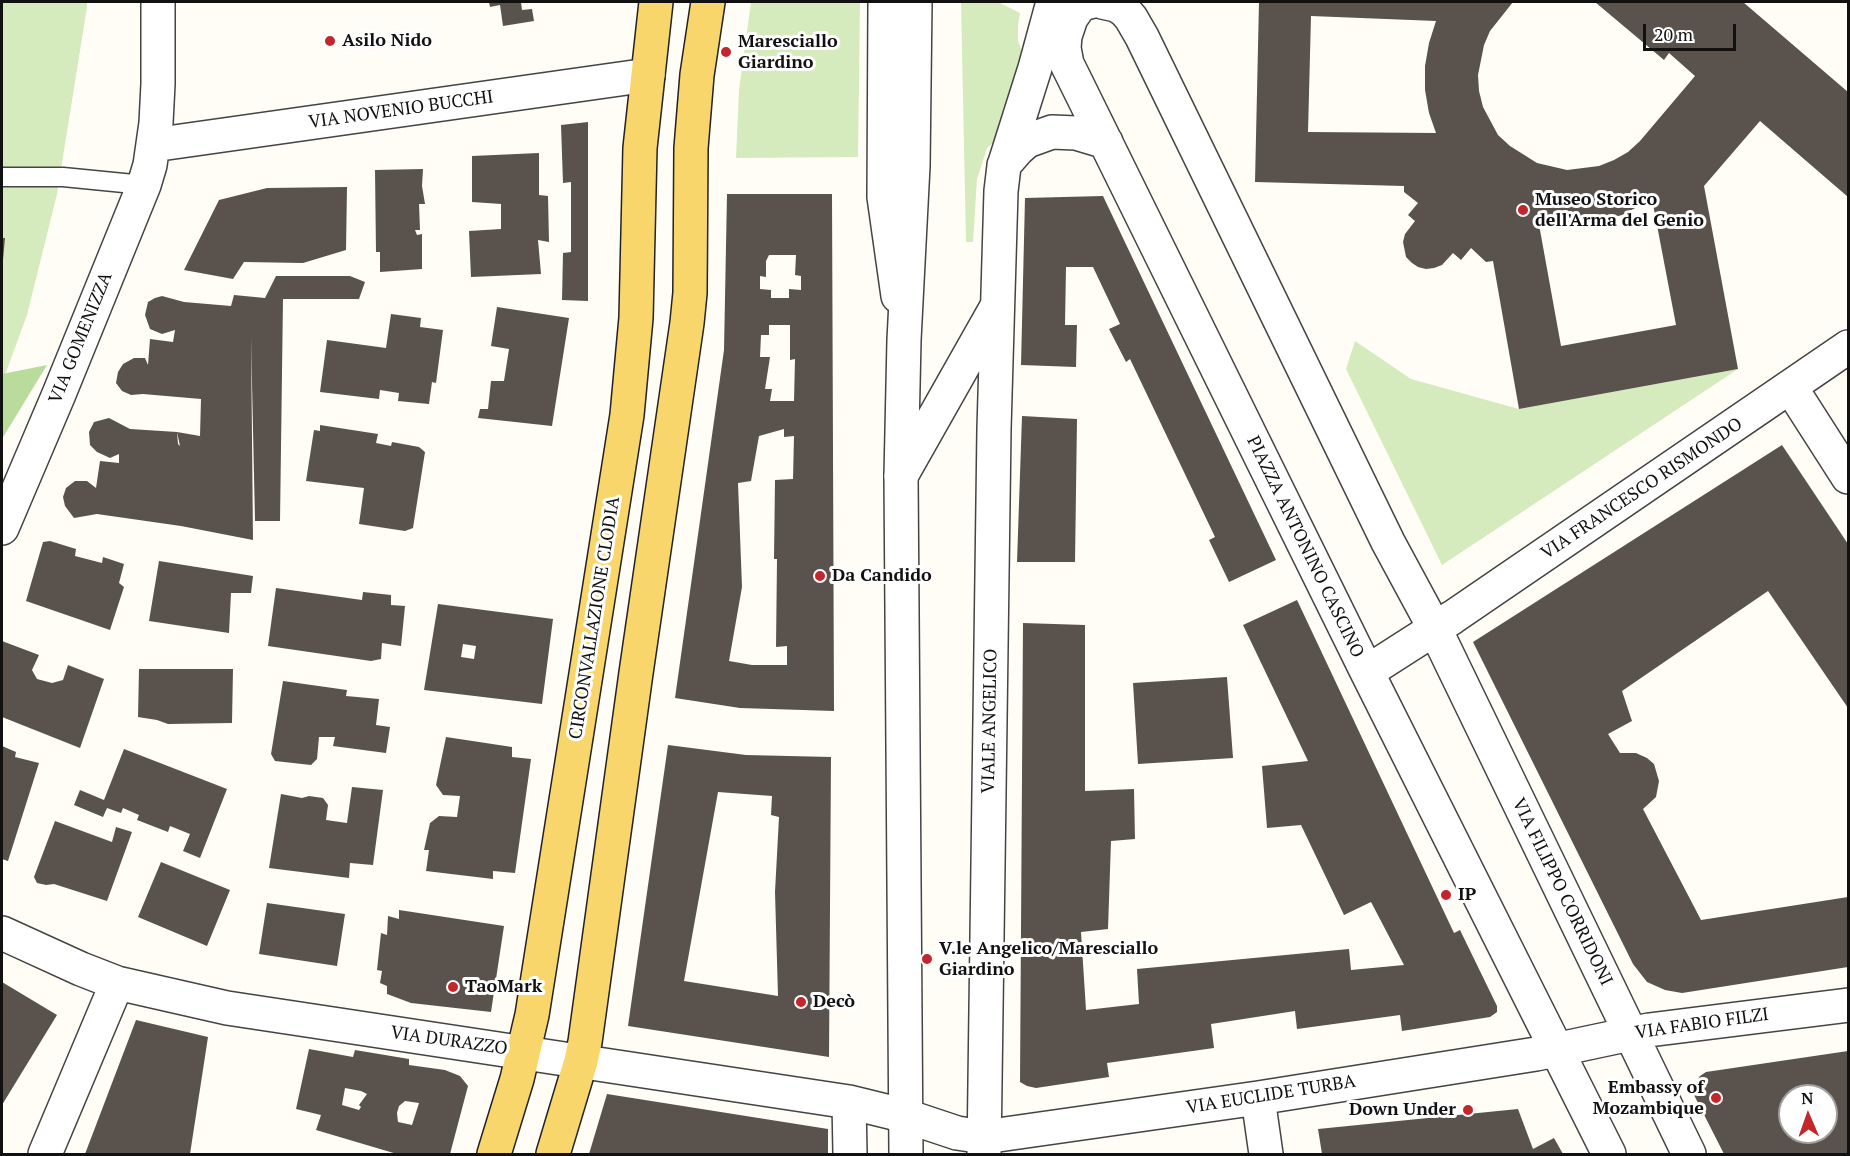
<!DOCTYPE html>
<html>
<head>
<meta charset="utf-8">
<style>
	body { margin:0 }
	#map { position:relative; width:1850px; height:1156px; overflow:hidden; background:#fffdf5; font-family:"PT Serif",serif }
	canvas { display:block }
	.frame { position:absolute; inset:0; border:3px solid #111; pointer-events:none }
	.north { position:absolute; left:1778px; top:1084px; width:60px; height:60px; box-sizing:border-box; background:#fff; border:2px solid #a0a0a0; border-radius:50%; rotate:358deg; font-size:16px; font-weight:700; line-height:24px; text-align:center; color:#111 }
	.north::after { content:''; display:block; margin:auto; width:21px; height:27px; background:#c4262e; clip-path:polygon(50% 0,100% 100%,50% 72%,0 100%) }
	.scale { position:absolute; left:1643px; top:24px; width:93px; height:27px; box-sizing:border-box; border:3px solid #111; border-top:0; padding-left:8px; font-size:18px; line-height:21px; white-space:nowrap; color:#111; -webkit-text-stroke:4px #fff; paint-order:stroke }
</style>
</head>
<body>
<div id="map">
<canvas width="1850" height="1156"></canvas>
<div class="frame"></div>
<div class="north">N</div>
<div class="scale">20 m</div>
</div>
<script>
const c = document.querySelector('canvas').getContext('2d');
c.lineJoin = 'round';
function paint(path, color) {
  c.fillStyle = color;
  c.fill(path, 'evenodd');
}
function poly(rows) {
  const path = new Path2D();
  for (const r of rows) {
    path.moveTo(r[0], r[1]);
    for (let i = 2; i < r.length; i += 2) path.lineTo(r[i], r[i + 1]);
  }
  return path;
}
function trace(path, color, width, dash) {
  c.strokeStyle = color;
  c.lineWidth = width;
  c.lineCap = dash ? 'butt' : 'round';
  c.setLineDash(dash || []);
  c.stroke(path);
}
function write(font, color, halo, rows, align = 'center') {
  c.font = font + ' "PT Serif",serif';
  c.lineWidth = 6;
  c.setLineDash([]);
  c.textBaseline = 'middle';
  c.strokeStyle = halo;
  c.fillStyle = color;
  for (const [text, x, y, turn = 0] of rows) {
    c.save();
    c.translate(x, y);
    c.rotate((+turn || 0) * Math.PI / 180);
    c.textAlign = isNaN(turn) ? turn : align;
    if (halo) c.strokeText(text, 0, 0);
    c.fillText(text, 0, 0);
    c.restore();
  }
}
const green = poly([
	[2,2,87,2,87,7,57,194,27,315,2,383],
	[751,2,860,2,858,157,736,158,739,90],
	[961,2,998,2,1020,13,1018,25,1018,41,1025,60,1003,134,987,148,977,179,973,242,966,242],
	[1355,341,1411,379,1519,409,1738,369,1442,565,1346,369]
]);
const forest = poly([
	[47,365,2,439,2,374]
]);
const building = poly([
	[489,2,521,2,522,10,532,9,534,21,503,26,500,5,490,7],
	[1259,2,1513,2,1490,31,1484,45,1478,75,1479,91,1483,107,1498,135,1510,146,1537,163,1567,170,1599,166,1614,160,1628,152,1640,141,1695,76,1669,53,1664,60,1595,2,1743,2,1848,92,1848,197,1760,121,1704,186,1738,369,1519,409,1493,261,1486,262,1471,248,1461,260,1453,253,1442,265,1434,268,1426,269,1418,267,1412,263,1406,257,1403,242,1405,234,1415,221,1408,215,1418,203,1404,192,1404,186,1255,182],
	[1311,16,1436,21,1429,43,1425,66,1425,90,1429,113,1436,133,1308,132],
	[1652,199,1676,325,1561,346,1538,219,1549,222,1573,224,1598,221,1622,215],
	[588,122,588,301,562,300,563,253,571,252,571,182,563,183,561,125],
	[539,153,539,195,548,196,549,242,538,240,541,274,471,277,469,231,501,229,501,204,472,202,472,156],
	[423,169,422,186,425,204,419,204,420,230,415,230,417,235,422,234,422,269,380,272,380,252,376,252,375,170],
	[347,187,346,250,303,263,244,262,233,279,184,270,219,200,267,188],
	[727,194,832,194,834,711,740,708,675,698,724,350],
	[769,255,796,255,795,275,801,276,801,290,789,289,789,298,771,298,771,290,760,289,760,276,766,277,766,261],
	[769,325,790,325,790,360,795,359,794,401,770,401,772,389,765,389,770,357,760,357,761,335,769,335],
	[784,429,784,437,794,436,793,479,775,480,774,559,777,559,776,647,787,646,787,665,752,665,729,661,742,587,738,483,751,481,759,436],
	[1103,196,1276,560,1229,582,1209,540,1215,537,1130,359,1126,362,1109,329,1120,324,1093,267,1066,267,1065,325,1077,325,1076,367,1021,365,1025,198],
	[2,238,5,238,3,260,2,260],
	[276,276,350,276,365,282,359,299,283,299,280,521,255,521,251,337,253,540,181,526,97,514,74,518,65,506,63,497,66,488,75,481,87,481,96,488,100,461,119,463,119,454,110,458,97,452,90,445,89,432,94,422,109,418,130,429,177,432,178,444,180,446,177,432,200,436,201,399,143,394,131,395,122,391,116,383,118,372,123,364,134,358,145,358,148,365,150,339,173,342,175,330,162,334,150,329,145,315,148,302,155,298,162,296,184,302,231,306,234,295,265,298],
	[497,307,569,318,552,426,478,418,480,409,488,409,491,381,504,381,509,349,491,346],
	[391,314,421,318,420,327,443,330,436,383,432,382,429,404,398,401,399,393,380,390,379,399,320,392,327,340,386,348],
	[1022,416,1077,419,1075,562,1017,562],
	[320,425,378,434,376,443,391,446,392,442,419,447,425,452,413,528,405,531,359,524,364,488,306,481,314,430,320,431],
	[1782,445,1848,544,1848,708,1768,591,1622,691,1632,721,1608,734,1620,753,1636,753,1647,758,1654,764,1659,781,1656,797,1643,809,1701,920,1848,897,1848,967,1682,993,1665,990,1647,982,1633,964,1473,642],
	[50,541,76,549,75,556,102,563,103,557,124,564,119,583,124,587,110,630,26,601,43,542],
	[159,561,253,576,251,593,231,593,229,633,149,621],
	[276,588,362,600,363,592,391,595,391,605,405,606,401,646,382,643,381,659,371,661,268,646],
	[1297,600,1454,933,1460,930,1497,1006,1497,1012,1490,1017,1402,1031,1400,1015,1297,1029,1295,1011,1211,1024,1214,1048,1107,1063,1109,1077,1036,1088,1027,1086,1020,1082,1023,623,1085,625,1085,791,1134,789,1135,839,1111,841,1108,929,1081,932,1086,1010,1139,1004,1137,969,1349,949,1351,970,1404,965,1371,902,1344,915,1301,825,1267,828,1262,766,1308,761,1243,625],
	[438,604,553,619,542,704,424,690],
	[463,644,476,646,474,659,461,657],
	[2,641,39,655,32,670,37,679,52,683,63,680,68,665,104,679,80,748,2,717],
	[139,669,233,669,232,723,168,724,157,720,138,717],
	[1227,677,1233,758,1138,764,1133,683],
	[283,681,347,690,346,696,379,699,376,725,390,727,386,753,333,746,335,737,319,737,317,759,311,765,275,761,271,754],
	[446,737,512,747,512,757,531,759,515,873,493,871,493,879,426,871,429,850,424,850,430,823,439,816,457,817,460,796,443,795,436,785],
	[668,745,746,755,831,757,829,1057,628,1026],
	[718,792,772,796,771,815,779,817,775,892,778,996,684,981],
	[2,746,16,752,15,757,39,763,8,861,2,859],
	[124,749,227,789,200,858,183,851,190,834,170,826,168,832,137,820,139,815,123,808,121,813,107,808,103,817,74,805,80,790,104,800],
	[352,787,383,790,373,865,350,863,349,878,269,868,281,794,302,798,309,796,323,798,328,805,326,820,347,823],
	[55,821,112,842,116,827,132,832,107,901,54,884,46,885,37,883,34,877],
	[161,862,230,890,207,946,138,917],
	[267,903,345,914,337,966,259,954],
	[399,910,504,926,491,1012,411,1003,387,994,387,986,380,983,382,971,377,970,381,933,387,935,388,916,399,919],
	[2,982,57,1015,2,1105],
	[136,1020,208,1037,190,1154,85,1154],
	[309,1049,353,1057,355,1050,409,1059,409,1065,445,1070,460,1076,468,1086,450,1154,397,1154,316,1130,321,1115,296,1109],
	[345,1088,361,1091,367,1094,359,1105,361,1107,359,1110,342,1105],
	[405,1101,419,1103,412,1125,398,1122,397,1113,399,1106],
	[1848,1051,1848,1154,1724,1154,1693,1093,1693,1087,1700,1076,1706,1072],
	[1790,1096,1826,1096,1826,1132,1790,1132],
	[607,1094,828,1129,828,1154,589,1154],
	[1518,1109,1533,1149,1554,1138,1563,1154,1322,1154,1318,1129]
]);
const service = poly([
	[2,177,63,177,144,185]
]);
const minor = poly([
	[885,2,884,197,898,296],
	[1090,2,1084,3,1078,8,1071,18,1065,36,1064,48,1067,64,1073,76,1367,672,1609,1154],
	[1102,2,1116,5,1124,10,1131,18,1142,37,1388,542,1435,629,1689,1154],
	[153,145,648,75],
	[1004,165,1018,149,1027,141,1052,132,1076,133,1106,142],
	[1791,388,1848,477],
	[901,476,996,308],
	[2,528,59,394,144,185,150,165,156,123,158,84,158,2],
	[1367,672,1453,617,1848,347],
	[2,933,81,969,117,983,227,1008,849,1102,906,1116,957,1133,984,1137,1258,1098,1536,1054,1649,1030,1848,1005],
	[1258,1098,1266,1154],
	[849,1102,850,1154],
	[45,1154,117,983],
	[984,1154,994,429,1001,191,1004,166,1035,68,1053,2]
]);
const tertiary = poly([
	[906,1154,901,476,904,340,913,166,915,2]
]);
const primary = poly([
	[494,1154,517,1079,532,1015,627,415,636,318,640,148,656,2],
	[553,1154,581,1061,585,1042,636,673,687,323,690,293,691,148,697,75,708,2]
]);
const markers = [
	[330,41,6,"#c4262e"],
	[726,52,6,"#c4262e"],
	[1523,210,6,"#c4262e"],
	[820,576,6,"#c4262e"],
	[1446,895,6,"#c4262e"],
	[927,959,6,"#c4262e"],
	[453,987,6,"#c4262e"],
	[801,1002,6,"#c4262e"],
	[1716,1098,6,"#c4262e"],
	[1468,1110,6,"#c4262e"]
];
const poiNames = [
	["Asilo Nido",342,41],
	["Maresciallo",738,42],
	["Giardino",738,63],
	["Museo Storico",1535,200],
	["dell'Arma del Genio",1535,221],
	["Da Candido",832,576],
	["IP",1458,895],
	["V.le Angelico/Maresciallo",939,949],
	["Giardino",939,970],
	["TaoMark",465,987],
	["Decò",813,1002],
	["Embassy of",1704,1088,"right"],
	["Mozambique",1704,1109,"right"],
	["Down Under",1456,1110,"right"]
];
const streetNames = [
	["VIA NOVENIO BUCCHI",401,110,-8],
	["VIA GOMENIZZA",81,338,-68],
	["VIA FRANCESCO RISMONDO",1642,489,-34],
	["PIAZZA ANTONINO CASCINO",1305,547,64],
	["CIRCONVALLAZIONE CLODIA",595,618,-81],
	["VIALE ANGELICO",990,721,-89],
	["VIA FILIPPO CORRIDONI",1562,892,64],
	["VIA FABIO FILZI",1702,1024,-8],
	["VIA DURAZZO",449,1041,8],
	["VIA EUCLIDE TURBA",1271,1095,-9]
];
paint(green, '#d5ebbd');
paint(forest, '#b9dc9c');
paint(building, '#5a524d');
trace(service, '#444', 21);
trace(minor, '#444', 36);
trace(tertiary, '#444', 36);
trace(primary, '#222', 36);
trace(service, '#fff', 18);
trace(minor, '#fff', 33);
trace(tertiary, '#fff', 33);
trace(primary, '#f9d66b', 33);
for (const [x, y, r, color] of markers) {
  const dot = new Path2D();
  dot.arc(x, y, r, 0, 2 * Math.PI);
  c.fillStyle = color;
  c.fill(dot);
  trace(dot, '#fff', 2);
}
write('bold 18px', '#111', '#fff', poiNames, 'left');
write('18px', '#111', '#fff', streetNames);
</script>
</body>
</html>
